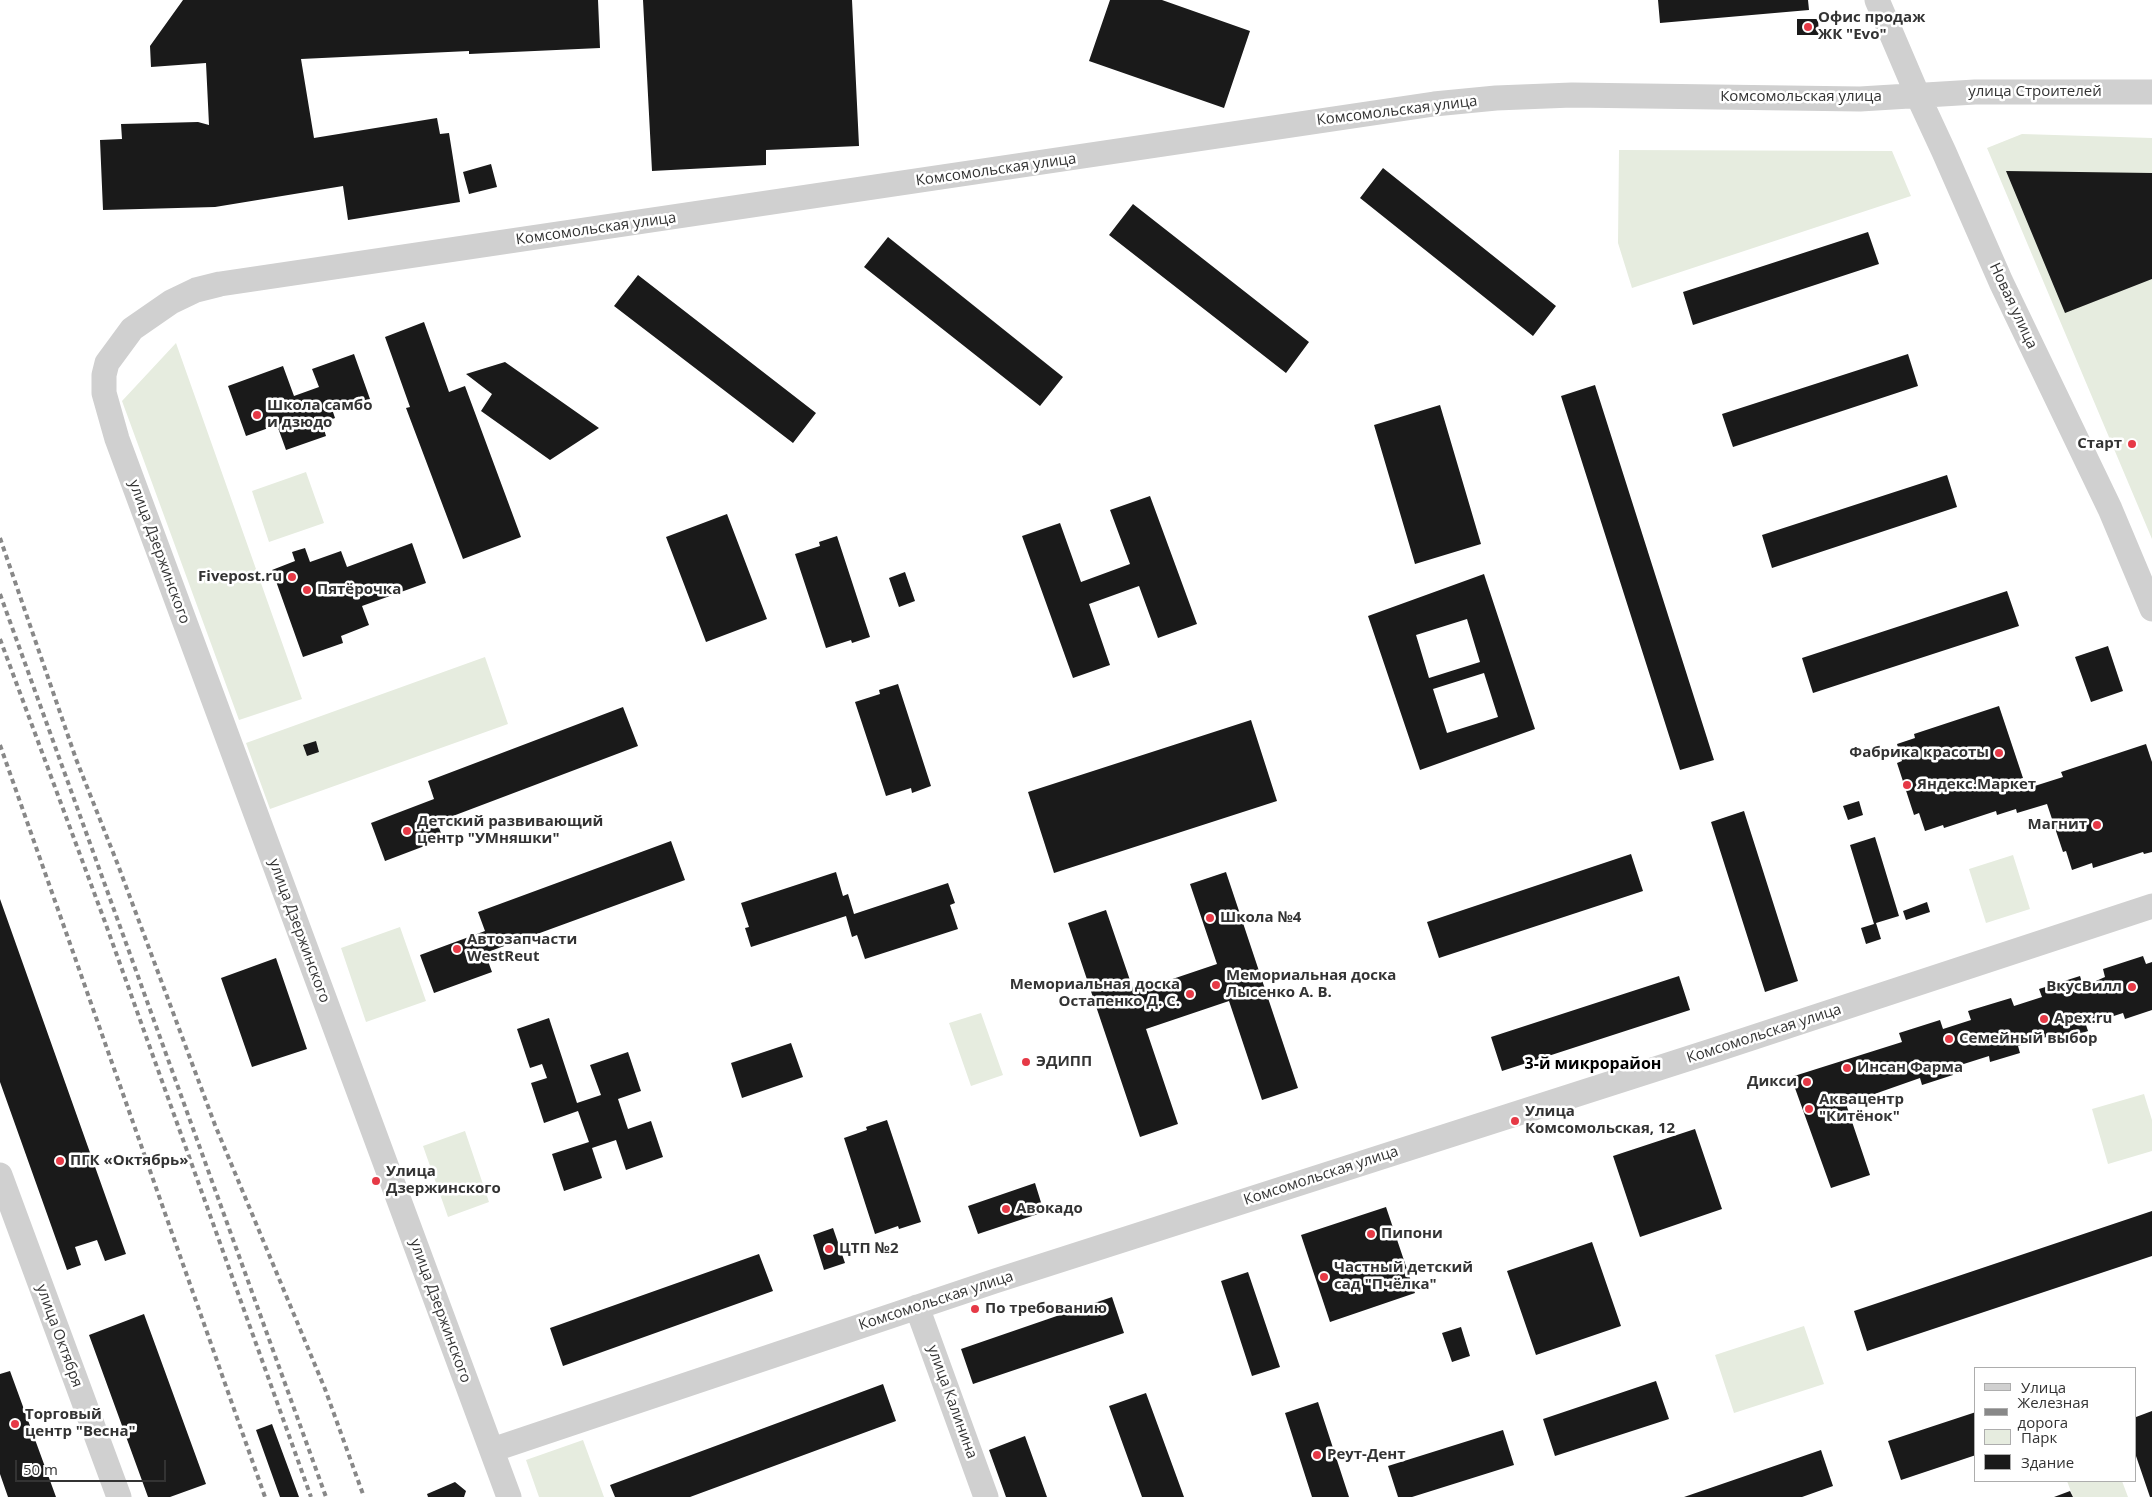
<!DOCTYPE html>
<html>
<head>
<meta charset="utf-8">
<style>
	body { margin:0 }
	#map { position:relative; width:2152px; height:1497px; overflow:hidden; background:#fff; font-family:"Open Sans",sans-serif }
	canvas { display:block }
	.legend { position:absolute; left:1974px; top:1367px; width:162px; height:115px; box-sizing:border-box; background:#fff; border:1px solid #adadad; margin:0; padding:6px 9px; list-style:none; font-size:15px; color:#333 }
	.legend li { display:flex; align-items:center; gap:10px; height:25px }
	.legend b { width:25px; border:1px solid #adadad }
	.scale { position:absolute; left:15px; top:1460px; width:151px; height:22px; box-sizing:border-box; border:2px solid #333; border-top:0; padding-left:6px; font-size:15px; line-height:18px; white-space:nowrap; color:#333; -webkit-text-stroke:4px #fff; paint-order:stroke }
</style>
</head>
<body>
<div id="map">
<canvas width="2152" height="1497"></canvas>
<ul class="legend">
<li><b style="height:6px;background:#d0d0d0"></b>Улица</li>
<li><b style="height:6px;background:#888"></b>Железная дорога</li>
<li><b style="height:14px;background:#e6ecdf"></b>Парк</li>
<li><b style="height:14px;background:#1a1a1a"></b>Здание</li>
</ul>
<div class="scale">50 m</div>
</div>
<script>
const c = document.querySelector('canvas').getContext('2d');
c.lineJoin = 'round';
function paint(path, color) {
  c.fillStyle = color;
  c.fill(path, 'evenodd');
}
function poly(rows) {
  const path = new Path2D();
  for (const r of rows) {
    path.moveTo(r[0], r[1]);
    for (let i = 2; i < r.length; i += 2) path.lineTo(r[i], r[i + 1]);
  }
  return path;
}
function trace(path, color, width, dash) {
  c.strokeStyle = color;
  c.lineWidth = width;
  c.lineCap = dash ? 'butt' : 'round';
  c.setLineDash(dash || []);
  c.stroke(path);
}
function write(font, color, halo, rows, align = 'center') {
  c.font = font + ' "Open Sans",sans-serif';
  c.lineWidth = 5;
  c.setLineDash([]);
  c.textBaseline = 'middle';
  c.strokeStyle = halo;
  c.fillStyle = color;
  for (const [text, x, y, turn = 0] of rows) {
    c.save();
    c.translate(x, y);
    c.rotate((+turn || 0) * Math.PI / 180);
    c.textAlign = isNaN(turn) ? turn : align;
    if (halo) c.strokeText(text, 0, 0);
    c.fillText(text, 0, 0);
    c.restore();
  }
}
const green = poly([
	[2022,134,2152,138,2152,539,1987,148],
	[1619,150,1892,151,1911,196,1632,288,1618,243],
	[176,343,302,699,239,720,122,401],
	[306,472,324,523,269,542,252,491],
	[485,657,508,724,270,809,246,743],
	[2013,855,2030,909,1986,923,1969,869],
	[400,927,426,1001,366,1022,341,948],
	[981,1013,1003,1075,971,1086,949,1023],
	[2144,1094,2152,1120,2152,1151,2108,1164,2092,1109],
	[465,1131,489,1202,448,1217,423,1146],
	[1804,1326,1824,1384,1734,1413,1715,1355],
	[583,1440,604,1497,539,1497,526,1460],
	[2067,1481,2122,1481,2128,1497,2073,1497]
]);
const building = poly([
	[183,0,598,0,600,48,469,54,469,51,301,59,314,138,437,118,440,134,449,133,460,202,348,220,343,186,215,207,103,210,100,140,122,139,121,124,198,122,209,125,206,63,151,67,150,46],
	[643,0,852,0,859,146,766,150,766,165,652,171],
	[1110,0,1162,0,1250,31,1224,108,1089,61],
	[1658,0,1808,0,1809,10,1660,23],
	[1797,19,1818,19,1819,35,1797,35],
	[491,164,497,187,469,194,463,172],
	[1383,168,1556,306,1533,336,1360,198],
	[2006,171,2152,173,2152,279,2065,313],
	[1133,204,1309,342,1286,373,1109,235],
	[1868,232,1879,264,1693,325,1683,292],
	[888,237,1063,377,1040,406,864,267],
	[638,275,816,413,793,443,614,306],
	[424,322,449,392,465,386,521,537,463,559,406,408,410,407,385,337],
	[354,354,370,399,333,412,335,418,322,423,326,436,286,450,277,425,246,436,228,386,283,366,294,396,319,387,312,369],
	[1908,354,1918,386,1733,447,1722,414],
	[505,362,599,428,550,460,481,411,492,394,466,374],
	[1595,385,1714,760,1680,770,1561,396],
	[1440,405,1481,544,1415,564,1374,425],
	[1947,475,1957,507,1772,568,1762,535],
	[1150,496,1197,624,1158,638,1139,586,1089,604,1110,665,1073,678,1022,536,1060,523,1081,582,1130,564,1110,510],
	[727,514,767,619,706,642,666,537],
	[837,536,870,637,852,643,851,640,826,648,795,554,820,546,819,542],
	[412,543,426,583,362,606,369,625,341,636,343,643,303,657,272,570,295,561,292,552,305,548,310,562,341,551,347,567],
	[905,572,915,601,899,607,889,578],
	[1484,574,1535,729,1420,770,1368,616],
	[1467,619,1480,662,1429,678,1416,635],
	[1484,673,1498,717,1447,733,1433,689],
	[2007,591,2019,626,1813,693,1802,658],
	[2108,646,2123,691,2091,702,2075,657],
	[898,684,931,786,912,793,911,788,886,796,855,702,880,694,879,690],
	[1999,706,2023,778,2019,779,2022,790,2063,777,2061,772,2146,744,2152,762,2152,852,2144,854,2143,852,2093,868,2092,863,2072,870,2066,851,2063,852,2047,804,2017,813,2016,809,1997,815,1996,811,1944,828,1943,825,1925,831,1919,813,1914,815,1897,763,1902,761,1897,744,1915,738,1914,734],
	[623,707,638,746,437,822,443,839,385,861,371,823,434,799,428,781],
	[1251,720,1277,801,1054,873,1028,792],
	[316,741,319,752,307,756,303,745],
	[1859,801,1863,815,1848,820,1843,806],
	[1744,811,1798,981,1765,992,1711,822],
	[1875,837,1899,916,1876,923,1881,939,1866,944,1861,928,1874,924,1850,845],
	[671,841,685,880,485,953,492,972,434,993,420,955,485,931,478,912],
	[1631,854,1643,891,1439,958,1427,922],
	[836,872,843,896,848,894,854,914,948,883,955,903,950,905,958,929,865,959,857,935,852,937,846,916,751,947,745,928,749,927,741,903],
	[1226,872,1298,1088,1262,1100,1229,1001,1146,1029,1178,1124,1140,1137,1068,923,1106,910,1134,992,1217,964,1190,884],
	[0,899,126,1254,105,1261,97,1240,75,1247,81,1265,67,1270,0,1082],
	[1927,902,1930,912,1906,920,1903,911],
	[2143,956,2146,964,2152,962,2152,1010,2125,1019,2123,1013,2086,1025,2088,1031,2062,1040,2059,1033,2018,1046,2020,1053,1990,1062,1989,1056,1951,1068,1953,1075,1922,1085,1920,1078,1846,1104,1870,1175,1831,1188,1791,1077,1902,1042,1899,1033,1940,1020,1943,1029,1971,1020,1968,1011,2011,998,2014,1006,2042,997,2039,989,2080,976,2083,986,2089,984,2105,977,2103,969],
	[276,958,307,1049,252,1067,221,978],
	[1679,976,1690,1010,1502,1071,1491,1037],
	[549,1018,577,1103,601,1095,590,1065,628,1052,641,1091,618,1099,628,1129,651,1121,663,1157,626,1170,616,1140,592,1148,602,1178,564,1191,552,1154,589,1142,578,1111,544,1123,531,1083,547,1078,542,1064,530,1068,517,1029],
	[791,1043,803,1077,742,1098,731,1063],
	[887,1120,921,1222,899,1229,898,1226,875,1234,844,1138,867,1130,866,1127],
	[1695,1129,1722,1209,1640,1237,1613,1156],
	[1035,1183,1044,1212,978,1234,968,1206],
	[1386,1207,1415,1293,1330,1322,1301,1235],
	[2152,1211,2152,1256,1867,1351,1854,1311],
	[833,1228,845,1263,824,1270,813,1235],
	[1592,1242,1621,1326,1536,1355,1507,1271],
	[759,1254,773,1291,563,1366,550,1328],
	[1248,1272,1280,1367,1252,1376,1221,1281],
	[1112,1297,1124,1333,973,1384,961,1349],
	[144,1314,206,1484,170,1497,148,1497,89,1335],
	[1461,1327,1470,1356,1452,1362,1442,1333],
	[10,1371,56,1497,8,1497,0,1474,0,1374],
	[1656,1381,1669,1419,1555,1456,1543,1419],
	[883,1384,896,1421,690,1497,615,1497,610,1485],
	[1146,1393,1184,1497,1142,1497,1109,1406],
	[1318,1402,1349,1497,1312,1497,1285,1413],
	[2152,1411,2152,1497,2150,1497,2136,1456,2136,1417],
	[1976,1412,1976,1455,1901,1480,1888,1441],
	[272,1424,299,1497,280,1497,256,1430],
	[1503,1430,1514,1465,1412,1497,1398,1497,1388,1466],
	[1025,1436,1047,1497,1006,1497,989,1450],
	[1821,1450,1833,1486,1802,1497,1684,1497],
	[455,1482,466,1491,464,1497,428,1497,427,1494],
	[2070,1491,2073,1497,2054,1497]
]);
const minor = poly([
	[1877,0,1918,96,1944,152,2001,282,2110,509,2152,609],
	[0,1175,119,1497],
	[917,1307,986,1497],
	[492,1450,995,1281,1721,1048,2152,906],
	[509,1497,117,439,104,393,104,375,107,363,132,329,171,302,196,290,220,284,1434,104,1496,98,1572,95,1860,99,1975,92,2152,92]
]);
const rail = poly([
	[0,538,76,759,118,865,215,1125,325,1389,364,1497],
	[0,594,326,1497],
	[0,639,105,922,311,1497],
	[0,745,265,1497]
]);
const markers = [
	[1808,27,5,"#e63946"],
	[257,415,5,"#e63946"],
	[2132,444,5,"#e63946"],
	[292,577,5,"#e63946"],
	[307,590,5,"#e63946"],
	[1999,753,5,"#e63946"],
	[1907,785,5,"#e63946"],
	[2097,825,5,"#e63946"],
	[407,831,5,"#e63946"],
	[1210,918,5,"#e63946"],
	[457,949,5,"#e63946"],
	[1216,985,5,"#e63946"],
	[2132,987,5,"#e63946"],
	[1190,994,5,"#e63946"],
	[2044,1019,5,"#e63946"],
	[1949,1039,5,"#e63946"],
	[1026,1062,5,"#e63946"],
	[1847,1068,5,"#e63946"],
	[1807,1082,5,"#e63946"],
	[1809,1109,5,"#e63946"],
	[1515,1121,5,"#e63946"],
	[60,1161,5,"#e63946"],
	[376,1181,5,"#e63946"],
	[1006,1209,5,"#e63946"],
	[1371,1234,5,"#e63946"],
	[829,1249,5,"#e63946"],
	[1324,1277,5,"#e63946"],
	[975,1309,5,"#e63946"],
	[15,1424,5,"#e63946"],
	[1317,1455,5,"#e63946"]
];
const poiNames = [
	["Офис продаж",1818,18],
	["ЖК \"Evo\"",1818,35],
	["Школа самбо",267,406],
	["и дзюдо",267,423],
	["Старт",2122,444,"right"],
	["Fivepost.ru",282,577,"right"],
	["Пятёрочка",317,590],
	["Фабрика красоты",1989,753,"right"],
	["Яндекс.Маркет",1917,785],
	["Детский развивающий",417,822],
	["центр \"УМняшки\"",417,839],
	["Магнит",2087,825,"right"],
	["Школа №4",1220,918],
	["Автозапчасти",467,940],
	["WestReut",467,957],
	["Мемориальная доска",1226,976],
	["Лысенко А. В.",1226,993],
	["Мемориальная доска",1180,985,"right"],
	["Остапенко Д. С.",1180,1002,"right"],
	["ВкусВилл",2122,987,"right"],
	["Apex.ru",2054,1019],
	["Семейный выбор",1959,1039],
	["ЭДИПП",1036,1062],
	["Инсан Фарма",1857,1068],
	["Дикси",1797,1082,"right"],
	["Аквацентр",1819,1100],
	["\"Китёнок\"",1819,1117],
	["Улица",1525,1112],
	["Комсомольская, 12",1525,1129],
	["ПГК «Октябрь»",70,1161],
	["Улица",386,1172],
	["Дзержинского",386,1189],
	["Авокадо",1016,1209],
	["Пипони",1381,1234],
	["ЦТП №2",839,1249],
	["Частный детский",1334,1268],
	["сад \"Пчёлка\"",1334,1285],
	["По требованию",985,1309],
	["Торговый",25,1415],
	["центр \"Весна\"",25,1432],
	["Реут-Дент",1327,1455]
];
const streetNames = [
	["улица Строителей",2035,92],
	["Комсомольская улица",1801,97],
	["Комсомольская улица",1397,111,-7],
	["Комсомольская улица",996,170,-8],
	["Комсомольская улица",596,229,-8],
	["Новая улица",2013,306,65],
	["улица Дзержинского",159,552,70],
	["улица Дзержинского",299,931,70],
	["Комсомольская улица",1764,1034,-18],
	["Комсомольская улица",1321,1176,-18],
	["Комсомольская улица",936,1301,-18],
	["улица Дзержинского",440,1311,70],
	["улица Октября",59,1336,70],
	["улица Калинина",952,1402,70]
];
const neighbourhoodNames = [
	["3-й микрорайон",1593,1064]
];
paint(green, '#e6ecdf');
paint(building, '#1a1a1a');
trace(minor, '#d0d0d0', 25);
trace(rail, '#888', 4, [5, 4]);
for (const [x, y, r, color] of markers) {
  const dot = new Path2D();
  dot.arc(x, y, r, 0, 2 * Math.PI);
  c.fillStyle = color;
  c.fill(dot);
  trace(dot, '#fff', 2);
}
write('bold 15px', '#333', '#fff', poiNames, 'left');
write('15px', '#333', '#fff', streetNames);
write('bold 16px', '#000', '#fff', neighbourhoodNames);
</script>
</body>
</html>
